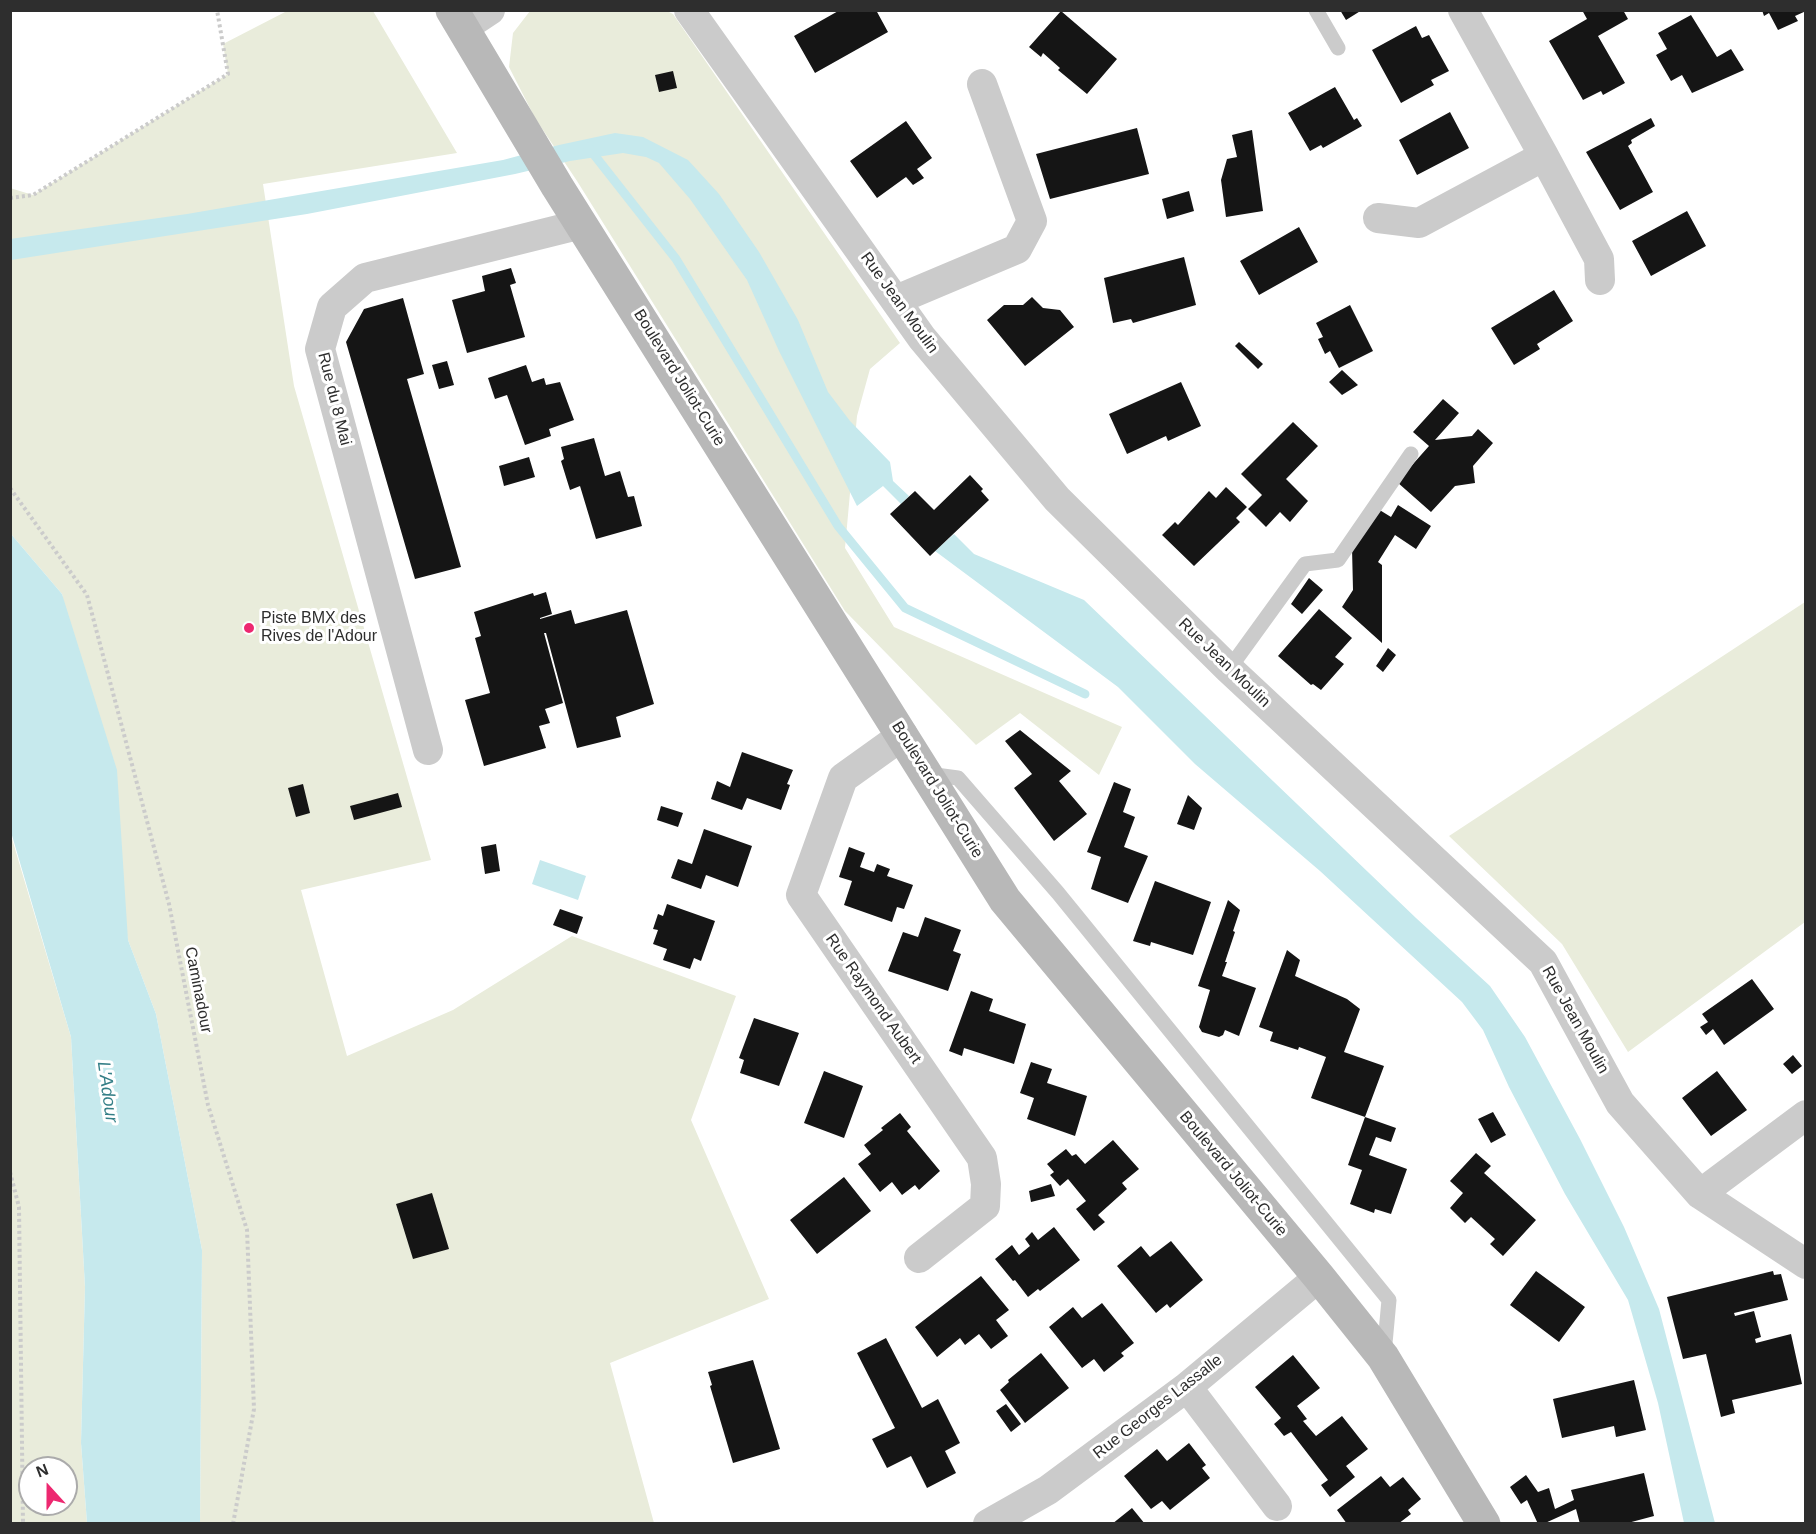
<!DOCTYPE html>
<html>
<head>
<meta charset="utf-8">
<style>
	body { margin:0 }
	#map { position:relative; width:1816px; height:1534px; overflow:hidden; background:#fff; font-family:Helvetica,sans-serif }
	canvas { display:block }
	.frame { position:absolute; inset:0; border:12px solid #2e2e2e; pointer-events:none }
	.north { position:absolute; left:18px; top:1456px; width:60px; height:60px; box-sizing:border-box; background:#fff; border:2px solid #ababab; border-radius:50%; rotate:339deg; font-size:16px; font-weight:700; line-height:24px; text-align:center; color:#2e2e2e }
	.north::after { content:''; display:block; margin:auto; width:21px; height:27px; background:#ed2870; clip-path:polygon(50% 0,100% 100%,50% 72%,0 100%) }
</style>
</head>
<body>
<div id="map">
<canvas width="1816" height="1534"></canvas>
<div class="frame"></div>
<div class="north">N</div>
</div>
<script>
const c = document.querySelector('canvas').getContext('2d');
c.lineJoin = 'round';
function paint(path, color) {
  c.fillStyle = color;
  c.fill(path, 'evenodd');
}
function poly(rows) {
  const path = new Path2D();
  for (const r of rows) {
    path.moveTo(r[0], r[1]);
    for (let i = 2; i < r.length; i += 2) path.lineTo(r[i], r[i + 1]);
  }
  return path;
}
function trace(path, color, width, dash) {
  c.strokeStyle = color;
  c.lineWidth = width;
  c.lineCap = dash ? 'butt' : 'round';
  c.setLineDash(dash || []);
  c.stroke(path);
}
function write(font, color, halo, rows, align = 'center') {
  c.font = font + ' Helvetica,sans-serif';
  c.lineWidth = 6;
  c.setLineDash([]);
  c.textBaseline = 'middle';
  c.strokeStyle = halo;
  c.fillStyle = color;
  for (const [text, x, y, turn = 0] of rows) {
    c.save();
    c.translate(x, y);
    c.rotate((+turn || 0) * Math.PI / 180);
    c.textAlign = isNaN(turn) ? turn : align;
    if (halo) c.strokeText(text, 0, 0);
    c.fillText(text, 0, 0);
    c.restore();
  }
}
const green = poly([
	[665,10,673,14,900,343,870,369,857,416,845,548,894,627,1122,727,1099,775,1020,713,976,745,845,611,577,181,535,118,509,67,513,33,530,11],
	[287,11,373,11,457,153,263,184,294,386,431,860,301,890,347,1056,453,1010,572,936,736,996,691,1120,769,1299,610,1363,654,1523,200,1523,202,1250,156,1014,128,940,62,594,11,534,10,188,33,195,228,74,223,44],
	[1805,602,1805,922,1628,1052,1562,944,1449,836],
	[10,832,71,1037,85,1287,81,1443,87,1523,11,1523],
	[30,1468,66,1468,66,1504,30,1504]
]);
const water = poly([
	[615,133,643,137,688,160,719,194,759,252,798,320,828,392,850,421,890,462,893,481,909,496,901,504,883,486,857,506,779,351,747,280,690,199,659,163,646,157,623,153,570,161,515,174,307,214,11,260,10,239,187,214,503,160,559,145],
	[11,534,62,594,117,770,128,940,156,1014,202,1250,200,1523,87,1523,81,1443,85,1287,71,1037,11,832],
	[954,534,974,554,1084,600,1416,918,1490,986,1525,1037,1580,1139,1624,1227,1659,1309,1715,1523,1684,1523,1658,1403,1628,1300,1565,1194,1509,1087,1483,1030,1462,1002,1320,871,1195,764,1118,687,935,551],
	[540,860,586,876,578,900,532,884]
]);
const stream = poly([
	[588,147,676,259,838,526,905,608,1085,694]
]);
const building = poly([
	[840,10,876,10,888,32,815,73,794,36],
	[1340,10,1362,10,1346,20],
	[1582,10,1623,10,1628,19,1598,36,1625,83,1603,95,1601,91,1583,100,1549,41,1587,19],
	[1762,10,1806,10,1806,11,1795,16,1798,21,1778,30,1769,13,1764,16],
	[1061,11,1117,59,1087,94,1058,70,1060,68,1043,53,1041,57,1029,47],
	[1691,15,1717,57,1731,49,1744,70,1692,93,1682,75,1671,81,1656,55,1667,49,1658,33],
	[1416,26,1422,38,1429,35,1449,71,1431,80,1434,85,1401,103,1372,50],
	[673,71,677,88,659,92,655,75],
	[1335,87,1354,120,1357,118,1362,126,1323,148,1321,145,1310,151,1288,113],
	[1450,112,1469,148,1417,175,1399,140],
	[1651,118,1655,126,1631,140,1632,143,1628,146,1653,192,1620,210,1586,152],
	[906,121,932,158,917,169,924,178,913,185,906,177,877,198,850,161],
	[1137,128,1149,174,1050,199,1036,154],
	[1252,130,1263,211,1226,217,1221,180,1227,159,1237,157,1232,135],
	[1189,191,1194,211,1167,219,1162,199],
	[1687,211,1706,246,1651,276,1632,241],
	[1299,227,1318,262,1259,295,1240,261],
	[1184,257,1196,305,1133,323,1131,319,1113,323,1104,278],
	[511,268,516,283,510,285,525,337,467,353,452,300,485,291,482,276],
	[1554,290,1573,321,1537,344,1540,349,1514,365,1491,328],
	[1032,297,1043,308,1060,310,1074,327,1025,366,987,320,1004,305,1023,305],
	[403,298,424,374,407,379,461,567,415,579,346,342,364,309],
	[1350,305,1373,351,1339,368,1330,351,1325,354,1318,339,1323,337,1316,323],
	[1239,342,1263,364,1258,369,1235,346],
	[447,361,454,385,439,389,432,365],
	[526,365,532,382,544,378,546,385,560,382,574,420,549,429,551,436,525,445,507,395,495,399,488,378],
	[1342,370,1358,385,1342,395,1329,382],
	[1181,382,1201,426,1168,441,1166,436,1127,454,1109,414],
	[1443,399,1459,413,1435,440,1472,436,1478,429,1493,443,1473,466,1475,483,1455,486,1431,512,1397,482,1429,446,1413,432],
	[1293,422,1318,446,1286,479,1308,501,1290,522,1280,512,1266,527,1248,509,1262,495,1241,474],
	[594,438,605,476,620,471,628,497,634,496,642,526,596,539,580,486,570,490,561,461,564,459,561,447],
	[529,457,535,477,504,486,499,466],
	[970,475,983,489,981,491,989,500,930,556,890,514,915,491,934,510],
	[1226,487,1247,507,1236,518,1240,522,1194,566,1162,535,1175,522,1178,525,1209,491,1216,498],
	[1398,505,1431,526,1416,549,1395,535,1378,562,1382,565,1382,643,1342,607,1353,590,1352,548,1378,509,1391,517],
	[1309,578,1323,590,1302,614,1291,604],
	[546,592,552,614,540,618,540,619,571,610,575,624,627,610,654,704,616,717,621,737,577,748,546,633,544,633,563,703,545,709,550,723,539,726,546,748,484,766,465,700,490,693,475,638,481,636,474,612,533,593,534,596],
	[1319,609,1352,638,1335,657,1344,664,1321,690,1313,684,1311,685,1278,656],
	[1388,648,1396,655,1383,672,1376,666],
	[1020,730,1071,771,1059,781,1087,814,1054,841,1014,788,1032,774,1005,741],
	[742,752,793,770,787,784,790,785,781,810,747,798,742,810,711,799,717,781,730,787],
	[1114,782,1131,789,1123,812,1135,817,1124,847,1148,856,1128,903,1091,889,1101,857,1087,852],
	[303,784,310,813,296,817,288,788],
	[398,793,402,807,354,820,350,806],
	[1188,795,1202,808,1194,830,1177,824],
	[661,806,683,813,678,827,657,820],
	[704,829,752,846,738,887,706,875,701,889,671,878,678,859,692,864],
	[496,844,500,871,485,874,481,847],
	[849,847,865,853,860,867,874,872,877,864,890,869,887,876,913,885,904,909,897,907,892,922,844,905,852,881,839,877],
	[1155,881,1211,902,1193,955,1151,942,1150,946,1133,941],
	[1228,900,1240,910,1233,931,1235,932,1225,962,1227,962,1222,976,1256,988,1239,1036,1225,1030,1223,1035,1219,1037,1202,1032,1199,1027,1210,990,1198,986],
	[667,904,715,921,701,961,694,958,690,969,663,960,667,949,653,944,658,930,653,929,658,914,663,916],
	[560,909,583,917,577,934,553,925],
	[925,917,961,930,953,951,961,954,948,991,888,971,903,932,918,937],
	[1287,950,1300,960,1295,976,1347,999,1360,1009,1344,1052,1384,1066,1365,1117,1396,1128,1391,1142,1376,1137,1369,1155,1407,1169,1391,1214,1375,1209,1374,1213,1350,1204,1362,1170,1348,1165,1365,1117,1311,1098,1326,1057,1299,1047,1298,1050,1270,1041,1273,1032,1259,1027],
	[1752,979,1774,1009,1724,1045,1713,1029,1706,1035,1700,1027,1708,1022,1702,1014],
	[971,991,993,999,989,1011,1026,1024,1014,1064,964,1048,962,1056,949,1051],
	[754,1018,799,1033,779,1086,740,1073,744,1060,739,1058],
	[1793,1055,1802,1066,1792,1074,1783,1064],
	[1031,1062,1052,1069,1047,1083,1087,1096,1075,1136,1027,1119,1034,1098,1020,1093],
	[824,1071,863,1086,844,1138,804,1123],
	[1717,1071,1747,1110,1711,1136,1682,1098],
	[1493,1112,1506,1135,1491,1143,1478,1119],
	[900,1113,911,1127,907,1131,940,1171,919,1190,915,1185,902,1195,892,1182,880,1192,858,1164,871,1154,864,1145,883,1130,881,1128],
	[1113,1140,1139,1169,1122,1183,1127,1189,1098,1215,1105,1222,1094,1231,1076,1209,1086,1201,1068,1179,1060,1186,1050,1175,1054,1172,1047,1164,1066,1149,1072,1156,1076,1154,1085,1164],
	[1476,1153,1491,1166,1484,1173,1536,1220,1503,1256,1490,1244,1495,1239,1471,1217,1465,1223,1450,1208,1463,1193,1450,1181],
	[844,1177,871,1211,817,1254,790,1220],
	[1051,1184,1055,1196,1031,1202,1029,1191],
	[432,1193,449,1249,413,1259,396,1204],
	[1054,1227,1080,1260,1040,1291,1038,1289,1028,1297,1015,1280,1013,1281,995,1259,1012,1245,1019,1255,1030,1246,1025,1239,1032,1232,1038,1240],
	[1171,1241,1203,1280,1170,1308,1167,1304,1156,1313,1117,1266,1141,1246,1150,1257],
	[1536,1271,1585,1307,1559,1342,1510,1305],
	[1773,1271,1774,1275,1781,1274,1788,1300,1734,1313,1735,1316,1754,1311,1761,1337,1755,1339,1756,1343,1791,1334,1802,1384,1732,1400,1735,1413,1721,1417,1706,1354,1683,1359,1667,1297],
	[981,1276,1009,1310,996,1320,1008,1336,991,1349,979,1334,965,1345,960,1338,937,1357,915,1327],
	[1102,1303,1134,1343,1121,1353,1124,1356,1104,1372,1094,1359,1082,1368,1049,1327,1073,1307,1082,1318],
	[886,1338,922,1408,938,1399,960,1443,945,1451,956,1473,927,1488,911,1456,887,1468,872,1439,895,1428,857,1353],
	[1041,1353,1069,1388,1025,1423,1000,1390,1009,1382,1008,1380],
	[1293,1355,1320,1388,1297,1406,1307,1419,1303,1421,1316,1436,1342,1416,1368,1449,1346,1466,1355,1477,1330,1497,1321,1485,1328,1480,1291,1432,1284,1436,1274,1424,1281,1418,1255,1387],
	[753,1360,780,1449,733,1463,710,1386,712,1385,708,1372],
	[1634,1380,1646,1430,1616,1437,1614,1426,1562,1438,1553,1399],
	[1006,1404,1021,1424,1011,1432,996,1411],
	[1189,1443,1206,1465,1202,1468,1210,1478,1170,1510,1162,1501,1151,1509,1124,1476,1157,1449,1167,1461],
	[1644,1473,1654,1516,1624,1524,1580,1524,1576,1509,1543,1524,1538,1524,1527,1500,1521,1504,1510,1487,1526,1475,1538,1492,1549,1488,1555,1509,1574,1500,1571,1490],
	[1381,1476,1390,1487,1403,1477,1421,1499,1408,1510,1411,1514,1398,1524,1347,1524,1337,1510],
	[1132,1508,1145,1524,1112,1524]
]);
const path = poly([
	[10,198,33,195,228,74,217,10],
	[10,488,87,595,169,904,208,1105,247,1230,254,1409,233,1524],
	[10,1172,19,1207,23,1524]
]);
const service = poly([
	[1316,10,1338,48],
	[1229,669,1305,564,1338,560,1411,454],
	[928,774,958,778,1058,893,1389,1300,1384,1354]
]);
const minor = poly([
	[689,10,922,338,1057,499,1229,669,1543,962,1620,1103,1700,1194,1806,1264],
	[463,28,490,10],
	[1544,156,1599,259,1600,280],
	[1378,218,1419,223,1544,156,1463,10],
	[896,300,1017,249,1032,221,982,84],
	[903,735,843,778,801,895,982,1158,986,1184,985,1206,919,1258],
	[428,750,320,349,332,307,365,278,582,224],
	[1700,1194,1806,1115],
	[1187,1387,1277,1506],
	[988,1524,1048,1490,1187,1387,1319,1277]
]);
const secondary = poly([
	[452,10,557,186,1005,900,1319,1277,1383,1357,1484,1524]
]);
const markers = [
	[249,628,6,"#ed2870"]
];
const streetNames = [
	["Rue Jean Moulin",899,303,54],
	["Boulevard Joliot-Curie",679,378,58],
	["Rue du 8 Mai",334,399,76],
	["Rue Jean Moulin",1224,663,44],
	["Boulevard Joliot-Curie",937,790,58],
	["Caminadour",198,990,79],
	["Rue Raymond Aubert",873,999,55],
	["Rue Jean Moulin",1575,1020,61],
	["Boulevard Joliot-Curie",1233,1174,50],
	["Rue Georges Lassalle",1158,1407,-38]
];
const poiNames = [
	["Piste BMX des",261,619],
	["Rives de l'Adour",261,637]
];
const waterNames = [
	["L'Adour",107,1092,82]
];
paint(green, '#e9ecdb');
paint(water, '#c6e9ed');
trace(stream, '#c6e9ed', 9);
paint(building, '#151515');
trace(path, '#cbcbcb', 4, [3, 3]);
trace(service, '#cbcbcb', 15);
trace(minor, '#cbcbcb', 30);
trace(secondary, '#b8b8b8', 33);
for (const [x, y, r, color] of markers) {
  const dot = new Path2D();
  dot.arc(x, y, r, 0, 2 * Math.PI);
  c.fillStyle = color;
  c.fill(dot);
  trace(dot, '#fff', 2);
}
write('16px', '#2e2e2e', '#fff', streetNames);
write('16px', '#2e2e2e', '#fff', poiNames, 'left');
write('italic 18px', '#347f87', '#fff', waterNames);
</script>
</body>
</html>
